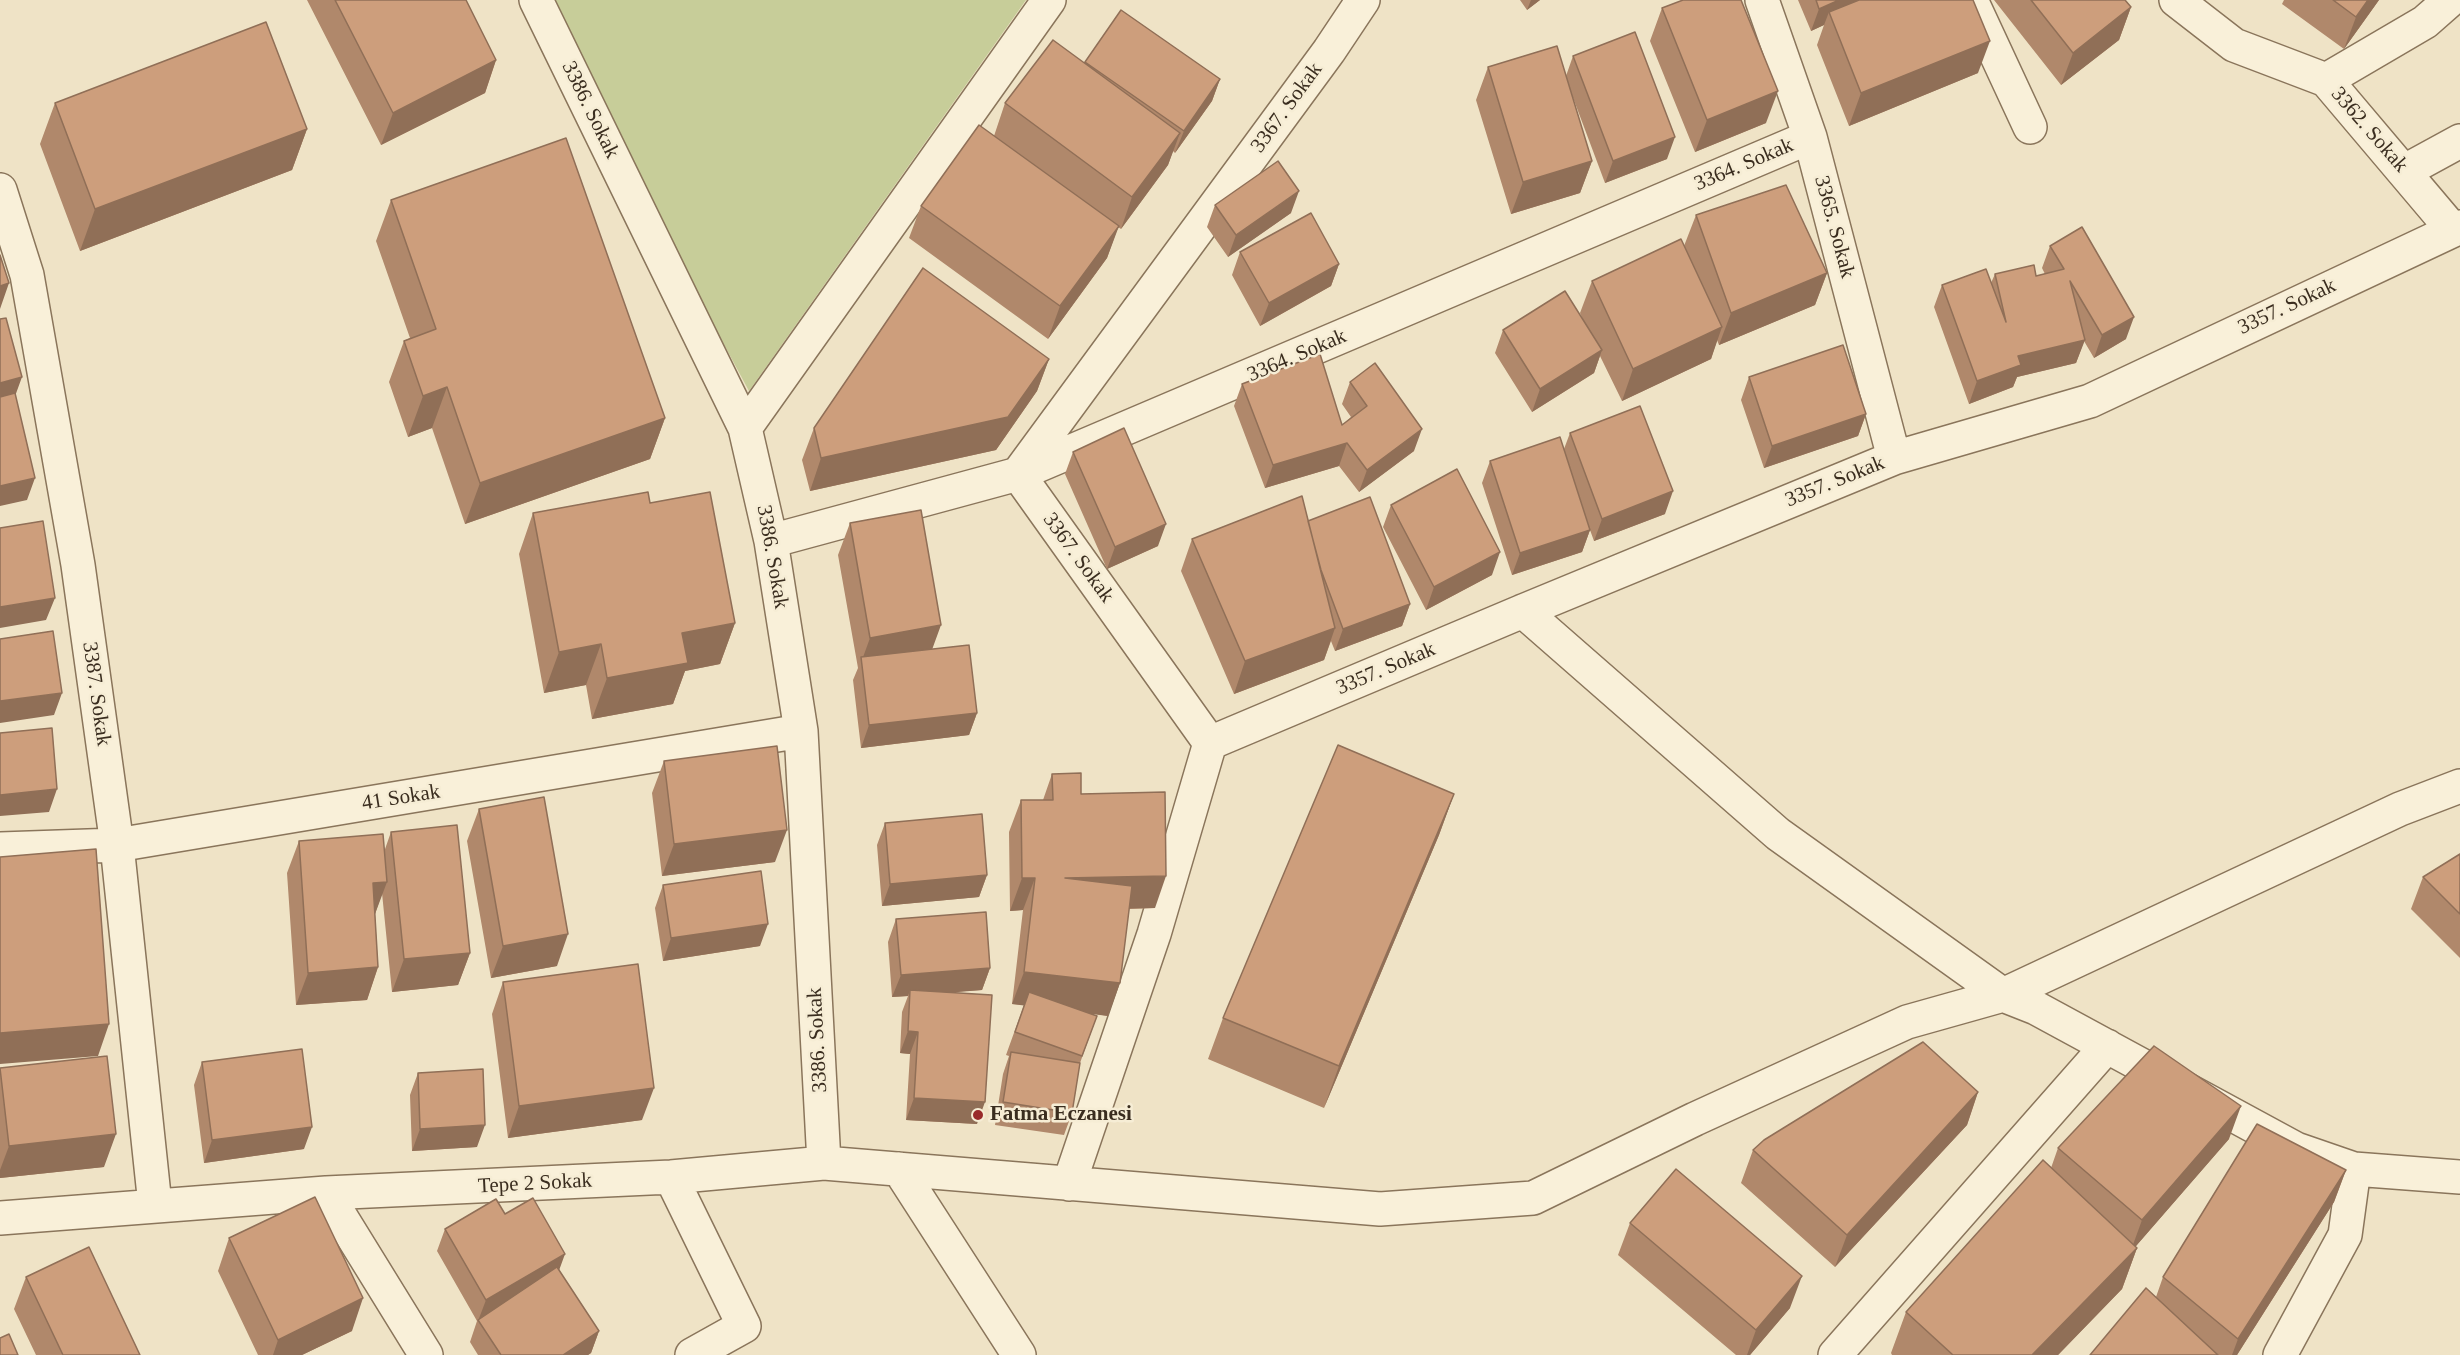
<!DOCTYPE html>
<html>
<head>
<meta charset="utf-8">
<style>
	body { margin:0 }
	canvas { display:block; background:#efe3c6 }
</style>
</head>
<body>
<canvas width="2460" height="1355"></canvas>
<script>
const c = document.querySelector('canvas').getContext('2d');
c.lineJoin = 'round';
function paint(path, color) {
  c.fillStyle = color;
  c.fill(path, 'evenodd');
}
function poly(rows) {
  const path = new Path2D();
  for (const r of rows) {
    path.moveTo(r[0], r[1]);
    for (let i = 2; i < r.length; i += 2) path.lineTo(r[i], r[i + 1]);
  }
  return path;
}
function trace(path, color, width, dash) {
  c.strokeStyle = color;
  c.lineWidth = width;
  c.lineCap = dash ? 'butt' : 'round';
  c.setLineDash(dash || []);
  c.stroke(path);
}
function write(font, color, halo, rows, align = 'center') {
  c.font = font + ' Georgia,serif';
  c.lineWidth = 5;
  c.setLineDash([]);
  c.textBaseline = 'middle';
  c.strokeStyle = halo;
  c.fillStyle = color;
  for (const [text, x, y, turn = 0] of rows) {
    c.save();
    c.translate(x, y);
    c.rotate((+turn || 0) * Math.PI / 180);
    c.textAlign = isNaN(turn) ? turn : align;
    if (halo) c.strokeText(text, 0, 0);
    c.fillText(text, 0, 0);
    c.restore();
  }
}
const green = poly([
	[539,0,1026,0,749,391]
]);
const minor = poly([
	[536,0,745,428,771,541,801,731,824,1163],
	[1762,0,1810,137,1894,458],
	[1971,0,2030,127],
	[2176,0,2234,45,2326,80,2452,229],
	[2326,80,2425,22,2450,0],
	[2405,171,2460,141],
	[0,190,27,275,78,565,117,845,155,1205],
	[745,428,1049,0],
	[771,541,1018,474,1810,137],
	[1523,611,1778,834,2003,995,2400,809,2460,786],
	[1210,743,1523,611,1894,458,2090,401,2460,227],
	[0,849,117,845,801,731],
	[899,1169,1019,1355],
	[671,1177,744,1326,692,1355],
	[1069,1184,1154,934,1210,743,1018,474,1329,51,1363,0],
	[326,1193,426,1355],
	[0,1218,326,1193,671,1177,824,1163,1380,1209,1533,1198,1695,1119,1907,1022,2003,995,2036,1008,2296,1149,2354,1169,2460,1177],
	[1835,1355,2107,1046],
	[2280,1355,2345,1235,2354,1169]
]);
const wall = poly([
	[307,0,466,0,496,60,485,93,381,145],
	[1520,0,1540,0,1527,10],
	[1798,0,1973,0,1978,73,1849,126,1817,45,1824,25,1811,31],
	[1994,0,2125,0,2131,7,2119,40,2061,85],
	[2284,0,2379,0,2344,49,2282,4],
	[1662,8,1766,123,1695,152,1650,41],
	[1121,10,1220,79,1212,101,1175,153,1173,151,1168,165,1121,229,1118,227,1107,258,1048,339,909,238,921,206,994,136,1005,103,1085,63],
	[1573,56,1667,159,1605,183,1572,95,1592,161,1580,193,1511,214,1476,100,1488,67,1566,76],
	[55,103,307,129,292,170,80,251,40,144],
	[391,200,665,418,650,459,465,524,432,428,408,437,389,382,404,341,410,338,376,241],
	[1215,205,1291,213,1228,257,1207,227],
	[1696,215,1827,273,1815,305,1719,345,1717,340,1711,359,1622,401,1600,356,1594,373,1532,412,1495,353,1503,330,1584,322,1580,313,1592,281,1684,246],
	[2050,246,2126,339,2094,358,2084,341,2076,363,2017,377,2013,387,1969,404,1934,307,1942,285,1991,283,1995,274,2036,276,2045,274,2042,268],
	[1240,252,1339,264,1331,286,1260,326,1232,275],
	[1049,359,1037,391,996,450,810,491,802,460,814,428],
	[1749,377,1866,414,1858,436,1764,468,1741,400],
	[1350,382,1414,451,1359,492,1339,466,1265,488,1234,406,1242,384,1342,425,1351,417,1342,404],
	[1570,433,1665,514,1594,541,1590,530,1582,552,1512,575,1482,483,1490,461,1564,449],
	[1073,452,1158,546,1107,569,1065,474],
	[650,503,735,623,720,664,685,671,673,704,592,719,586,685,544,693,519,554,533,513],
	[1391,505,1492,575,1426,610,1383,527],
	[1308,521,1410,604,1402,626,1335,651,1331,641,1324,660,1234,694,1181,571,1192,539],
	[850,523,932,649,977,713,969,735,861,748,853,680,858,668,838,555],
	[664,761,775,862,662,876,652,793],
	[1052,774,1081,794,1155,908,1129,909,1108,1016,1090,1013,1097,1016,1080,1063,1072,1113,1064,1135,995,1125,1003,1074,1009,1056,1006,1055,1024,1005,1012,1004,1023,910,1010,911,1009,832,1021,800,1043,800],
	[1454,794,1439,835,1324,1108,1208,1059,1223,1018],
	[479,809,557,966,491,978,467,841],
	[885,823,987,875,979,897,882,906,877,845],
	[391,832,470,953,458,985,392,992,382,893,375,914,378,967,367,1000,296,1005,287,873,299,841,384,852],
	[2460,854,2460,958,2411,909,2423,877],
	[663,885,760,946,663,961,655,908],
	[896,919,990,968,982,990,950,992,977,1124,906,1120,910,1054,900,1053,902,1012,908,996,892,997,888,942],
	[503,982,642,1120,508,1138,492,1014],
	[202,1062,304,1149,204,1163,194,1085],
	[0,1068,104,1167,0,1178],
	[418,1073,477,1147,412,1151,410,1095],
	[1978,1092,1967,1125,1835,1267,1741,1183,1753,1150],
	[2229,1139,2135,1247,2137,1248,2122,1289,2058,1355,1892,1355,1891,1353,1906,1312,2051,1168,2058,1148],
	[2346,1170,2334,1202,2237,1355,2090,1355,2156,1297,2163,1277],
	[505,1214,559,1270,599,1331,591,1353,588,1355,478,1355,470,1342,477,1321,437,1251,445,1229],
	[1630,1223,1790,1308,1750,1355,1736,1355,1618,1255],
	[229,1238,352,1331,302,1355,258,1355,218,1271],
	[26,1277,140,1355,36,1355,14,1309]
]);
const shadedWall = poly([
	[1531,0,1540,0,1527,10],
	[1839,0,1877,0,1829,12,1824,25,1811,31,1819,9],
	[2368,0,2379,0,2344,49,2356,17],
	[2131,7,2119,40,2061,85,2073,53],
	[1990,41,1978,73,1849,126,1861,93],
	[496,60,485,93,381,145,393,113],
	[1220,79,1212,101,1175,153,1184,131],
	[1778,91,1766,123,1695,152,1707,120],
	[307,129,292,170,80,251,95,209],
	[1180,133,1168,165,1121,229,1132,197],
	[1675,137,1667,159,1605,183,1613,161],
	[1592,161,1580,193,1511,214,1523,182],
	[1299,191,1291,213,1228,257,1236,235],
	[1119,226,1107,258,1048,339,1060,306],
	[1339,264,1331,286,1260,326,1269,303],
	[1827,273,1815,305,1719,345,1731,313],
	[9,283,0,309,0,286],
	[2134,317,2126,339,2094,358,2102,335],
	[1722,327,1711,359,1622,401,1633,369],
	[2085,340,2076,363,2017,377,2013,387,1969,404,1977,381,2018,356],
	[1602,350,1594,373,1532,412,1540,389],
	[1049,359,1037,391,996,450,810,491,821,458],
	[22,377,14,399,0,403,0,383],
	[447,387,432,428,408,437,423,396],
	[1866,414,1858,436,1764,468,1772,446],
	[665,418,650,459,465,524,480,483],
	[1422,429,1414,451,1359,492,1367,470],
	[1347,443,1339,466,1265,488,1273,465],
	[35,478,27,500,0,506,0,486],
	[1673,491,1665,514,1594,541,1602,519],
	[1166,524,1158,546,1107,569,1115,547],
	[1590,530,1582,552,1512,575,1520,553],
	[1500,552,1492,575,1426,610,1434,587],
	[55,598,46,620,0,628,0,607],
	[1410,604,1402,626,1335,651,1343,629],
	[735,623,720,664,685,671,673,704,592,719,607,678,682,633],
	[941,625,929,658,862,660,870,638],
	[1335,628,1324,660,1234,694,1245,661],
	[601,644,586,685,544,693,559,652],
	[62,693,54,715,0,723,0,701],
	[977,713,969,735,861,748,869,725],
	[57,789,49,812,0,816,0,795],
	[1454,794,1439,835,1324,1108,1339,1066],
	[787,830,775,862,662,876,674,844],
	[987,875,979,897,882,906,890,884],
	[1166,876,1155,908,1054,910,1065,878],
	[1022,878,1035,878,1023,910,1010,911],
	[387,882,375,914,373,883],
	[768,924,760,946,663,961,671,938],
	[568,934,557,966,491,978,503,946],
	[470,953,458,985,392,992,404,959],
	[378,967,367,1000,296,1005,308,973],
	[990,968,982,990,910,996,910,990,908,996,892,997,901,975],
	[1024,972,1120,983,1108,1016,1012,1004],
	[109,1024,98,1056,0,1064,0,1033],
	[908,1031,918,1032,910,1054,900,1053],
	[654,1088,642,1120,508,1138,519,1106],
	[1978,1092,1967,1125,1835,1267,1847,1235],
	[914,1098,985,1102,977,1124,906,1120],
	[2241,1106,2229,1139,2130,1253,2142,1220],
	[485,1125,477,1147,412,1151,420,1129],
	[312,1127,304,1149,204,1163,212,1140],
	[116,1134,104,1167,0,1178,0,1170,9,1146],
	[2346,1170,2334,1202,2237,1355,2232,1355,2238,1339],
	[2137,1248,2122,1289,2058,1355,2032,1355],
	[565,1254,557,1276,478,1321,486,1300],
	[1802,1276,1790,1308,1750,1355,1747,1355,1756,1330],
	[363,1298,352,1331,302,1355,273,1355,278,1340],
	[599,1331,591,1353,588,1355,563,1355]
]);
const building = poly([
	[335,0,466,0,496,60,393,113,335,0],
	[1683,0,1741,0,1778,91,1707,120,1662,8,1683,0],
	[1816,0,1839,0,1819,9,1816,0],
	[1859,0,1973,0,1990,41,1861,93,1829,12,1859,0],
	[2031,0,2125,0,2131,7,2073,53,2031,0],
	[2333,0,2368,0,2356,17,2333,0],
	[1121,10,1220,79,1184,131,1085,62,1121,10],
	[266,22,307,129,95,209,55,103,266,22],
	[1635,32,1675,137,1613,161,1573,56,1635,32],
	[1053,40,1180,133,1132,197,1005,103,1053,40],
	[1557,46,1592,161,1523,182,1488,67,1557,46],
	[979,125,1119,226,1060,306,921,206,979,125],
	[566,138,665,418,480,483,447,387,423,396,404,341,436,329,391,200,566,138],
	[1278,161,1299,191,1236,235,1215,205,1278,161],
	[1786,185,1827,273,1731,313,1696,215,1786,185],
	[1311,213,1339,264,1269,303,1240,252,1311,213],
	[2082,227,2134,317,2102,335,2070,281,2085,340,2018,356,2021,365,1977,381,1942,285,1986,269,2006,322,1995,274,2034,265,2036,276,2064,269,2050,246,2082,227],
	[1681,239,1722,327,1633,369,1592,281,1681,239],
	[0,255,9,283,0,286,0,255],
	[923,268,1049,359,1008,417,821,458,814,428,923,268],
	[1565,291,1602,350,1540,389,1503,330,1565,291],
	[6,318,22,377,0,383,0,319,6,318],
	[1843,345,1866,414,1772,446,1749,377,1843,345],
	[1320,354,1342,425,1367,406,1350,382,1375,363,1422,429,1367,470,1347,443,1273,465,1242,384,1320,354],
	[15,393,35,478,0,486,0,397,15,393],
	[1640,406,1673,491,1602,519,1570,433,1640,406],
	[1124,428,1166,524,1115,547,1073,452,1124,428],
	[1560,437,1590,530,1520,553,1490,461,1560,437],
	[1457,469,1500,552,1434,587,1391,505,1457,469],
	[648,492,650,503,710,492,735,623,682,633,688,663,607,678,601,644,559,652,533,513,648,492],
	[1302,496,1335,628,1245,661,1192,539,1302,496],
	[1370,497,1410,604,1343,629,1321,570,1308,521,1370,497],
	[921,510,941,625,870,638,850,523,921,510],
	[43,521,55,598,0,607,0,528,43,521],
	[53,631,62,693,0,701,0,639,53,631],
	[969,645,977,713,869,725,861,657,969,645],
	[52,728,57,789,0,795,0,733,52,728],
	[1338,745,1454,794,1339,1066,1223,1018,1338,745],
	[777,746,787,830,674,844,664,761,777,746],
	[1081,773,1081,794,1165,792,1166,876,1065,878,1132,886,1120,983,1024,972,1035,878,1022,878,1021,800,1053,800,1052,774,1081,773],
	[544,797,568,934,503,946,479,809,544,797],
	[982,814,987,875,890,884,885,823,982,814],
	[457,825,470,953,404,959,391,832,457,825],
	[383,834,387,882,373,883,378,967,308,973,299,841,383,834],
	[96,849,109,1024,0,1033,0,857,96,849],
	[2460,854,2460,914,2423,877,2460,854],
	[761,871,768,924,671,938,663,885,761,871],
	[986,912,990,968,901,975,896,919,986,912],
	[638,964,654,1088,519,1106,503,982,638,964],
	[910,990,992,995,985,1102,914,1098,918,1032,908,1031,910,990],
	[1029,992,1097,1016,1082,1056,1015,1032,1029,992],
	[1923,1042,1978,1092,1847,1235,1753,1150,1764,1140,1923,1042],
	[2154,1046,2241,1106,2142,1220,2058,1148,2154,1046],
	[302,1049,312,1127,212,1140,202,1062,302,1049],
	[1011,1052,1080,1063,1072,1113,1003,1102,1011,1052],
	[107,1056,116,1134,9,1146,0,1068,107,1056],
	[483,1069,485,1125,420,1129,418,1073,483,1069],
	[2257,1124,2346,1170,2238,1339,2163,1277,2257,1124],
	[2043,1160,2137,1248,2032,1355,1953,1355,1906,1312,2043,1160],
	[1676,1169,1802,1276,1756,1330,1630,1223,1676,1169],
	[315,1197,363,1298,278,1340,229,1238,315,1197],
	[533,1198,565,1254,486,1300,445,1229,496,1199,505,1214,533,1198],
	[89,1247,140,1355,63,1355,26,1277,89,1247],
	[557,1267,599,1331,563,1355,501,1355,478,1320,557,1267],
	[2146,1288,2218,1355,2090,1355,2146,1288],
	[9,1334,18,1355,0,1355,0,1338,9,1334]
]);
const markers = [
	[978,1115,6,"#992b2b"]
];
const streetNames = [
	["3367. Sokak",1287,108,-54],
	["3386. Sokak",590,110,64],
	["3362. Sokak",2369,130,49],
	["3364. Sokak",1744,165,-23],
	["3365. Sokak",1834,227,75],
	["3357. Sokak",2287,307,-25],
	["3364. Sokak",1297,356,-23],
	["3357. Sokak",1835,482,-22],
	["3386. Sokak",772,557,80],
	["3367. Sokak",1078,558,54],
	["3357. Sokak",1386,669,-23],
	["3387. Sokak",96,694,82],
	["41 Sokak",401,798,-9],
	["3386. Sokak",818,1040,-93],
	["Tepe 2 Sokak",535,1184,-3]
];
const poiNames = [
	["Fatma Eczanesi",990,1115]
];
paint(green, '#c7cd99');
trace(minor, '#8a755b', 36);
trace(minor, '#f9f0d9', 33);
paint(wall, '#b0886b');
paint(shadedWall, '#906f57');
paint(building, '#cd9e7c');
trace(building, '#906f57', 1.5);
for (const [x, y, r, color] of markers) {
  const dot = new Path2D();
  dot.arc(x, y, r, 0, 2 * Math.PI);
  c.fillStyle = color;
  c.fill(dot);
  trace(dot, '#f6edd5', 2);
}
write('21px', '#3a2d1f', '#f6edd5', streetNames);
write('bold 21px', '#3a2d1f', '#f6edd5', poiNames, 'left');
</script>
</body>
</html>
